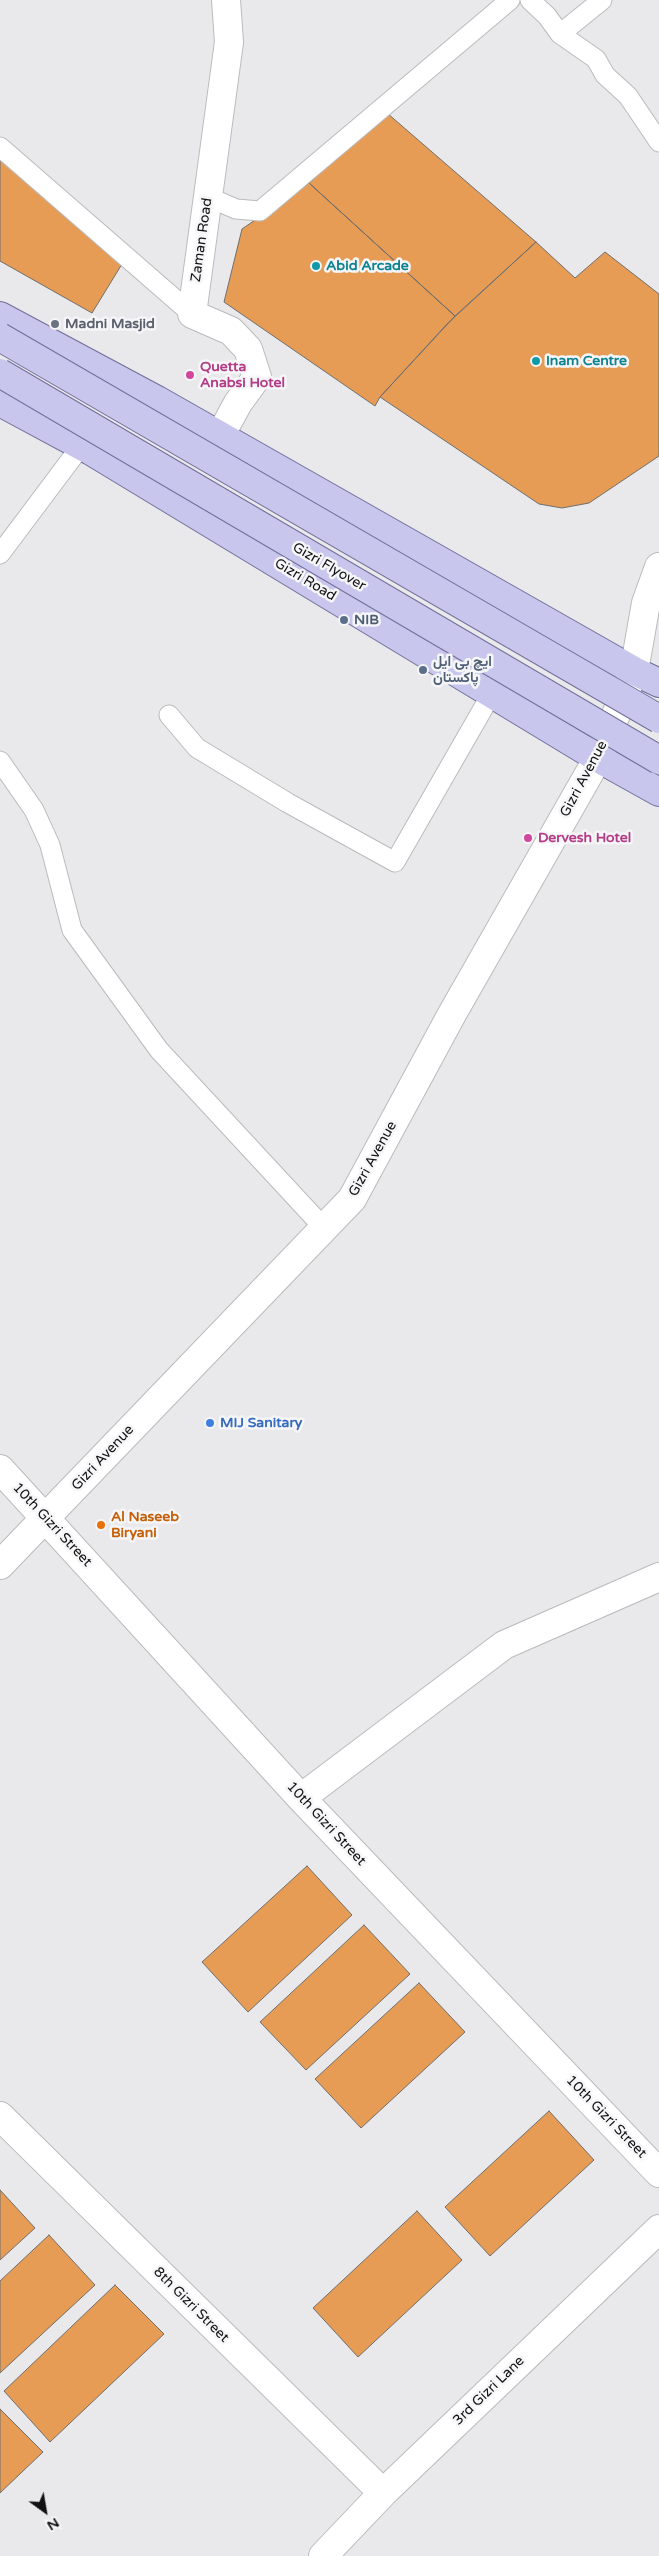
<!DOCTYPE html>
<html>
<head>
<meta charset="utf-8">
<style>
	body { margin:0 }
	#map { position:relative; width:659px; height:2556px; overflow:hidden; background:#e9e9eb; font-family:"Varela Round",sans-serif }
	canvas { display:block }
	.north { position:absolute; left:20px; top:2486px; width:50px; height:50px; -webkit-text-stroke:4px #f6f6f9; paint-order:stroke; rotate:148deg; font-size:14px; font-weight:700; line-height:20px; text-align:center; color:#111112 }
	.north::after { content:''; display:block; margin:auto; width:18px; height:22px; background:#111112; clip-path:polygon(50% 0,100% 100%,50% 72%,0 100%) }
</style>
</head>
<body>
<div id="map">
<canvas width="659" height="2556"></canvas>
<div class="north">N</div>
</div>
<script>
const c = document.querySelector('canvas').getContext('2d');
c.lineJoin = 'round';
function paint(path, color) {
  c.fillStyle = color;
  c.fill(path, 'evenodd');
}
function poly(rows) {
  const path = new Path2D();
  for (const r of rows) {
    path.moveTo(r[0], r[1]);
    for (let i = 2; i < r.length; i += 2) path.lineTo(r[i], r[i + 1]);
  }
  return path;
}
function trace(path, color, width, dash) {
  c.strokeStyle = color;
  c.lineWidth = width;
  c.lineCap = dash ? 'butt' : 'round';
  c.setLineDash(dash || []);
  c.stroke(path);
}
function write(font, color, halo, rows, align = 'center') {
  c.font = font + ' "Varela Round",Vazirmatn,sans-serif';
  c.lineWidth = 5;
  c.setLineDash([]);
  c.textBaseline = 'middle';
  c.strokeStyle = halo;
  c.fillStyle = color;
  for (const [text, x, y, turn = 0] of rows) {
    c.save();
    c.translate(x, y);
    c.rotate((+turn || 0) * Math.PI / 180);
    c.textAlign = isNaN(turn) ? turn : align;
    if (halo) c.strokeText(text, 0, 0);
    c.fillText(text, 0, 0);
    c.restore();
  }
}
const building = poly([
	[387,113,536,242,455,316,309,183,387,113],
	[0,159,122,264,92,313,0,261,0,159],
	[309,183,455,316,380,397,375,406,224,302,242,229,309,183],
	[536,242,575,278,605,252,659,294,659,456,589,503,562,508,539,504,380,397,447,324,536,242],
	[307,1866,352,1915,248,2012,202,1962,307,1866],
	[364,1925,410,1974,306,2070,260,2022,364,1925],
	[419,1983,465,2032,361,2128,315,2079,419,1983],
	[549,2111,594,2160,490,2256,445,2207,549,2111],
	[0,2190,35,2228,0,2260,0,2190],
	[417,2211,462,2260,358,2357,313,2308,417,2211],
	[49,2235,95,2285,0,2373,0,2281,49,2235],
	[115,2285,164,2334,50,2442,4,2391,115,2285],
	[0,2409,43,2452,0,2493,0,2409]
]);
const service = poly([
	[530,0,547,16,560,34,596,59,605,75,628,96,659,142],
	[560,34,602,0],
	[0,147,192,314],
	[208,197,236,209,260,211,510,0],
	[0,554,81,446],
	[169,715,197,748,288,803,395,862,492,693],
	[0,761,34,810,50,845,72,930,159,1050,324,1228]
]);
const minor = poly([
	[220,436,238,403,257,377,248,349,231,331,192,314,229,42,226,0],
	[0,1469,301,1798,659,2173],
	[301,1798,504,1645,659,1577],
	[0,2116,383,2493],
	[323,2556,383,2493,659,2229]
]);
const tertiary = poly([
	[0,1565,352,1199,452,1014,598,758,634,671,646,603,659,567]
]);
const primary = poly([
	[0,316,157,400,634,671,659,683],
	[0,402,91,451,598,758,659,792]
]);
const primaryBridge = poly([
	[0,337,659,719],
	[0,373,659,760]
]);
const markers = [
	[316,266,5,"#0f9aa8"],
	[55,324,5,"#6b7280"],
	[536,361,5,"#0f9aa8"],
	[190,375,5,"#d1479c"],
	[344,620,5,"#5c6f8a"],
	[423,670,5,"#5c6f8a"],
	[528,838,5,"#d1479c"],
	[210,1423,5,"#3f7fe0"],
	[101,1525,5,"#e8710a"]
];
const streetNames = [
	["Zaman Road",202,240,-82],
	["Gizri Flyover",329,567,30],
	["Gizri Road",305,580,31],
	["Gizri Avenue",584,779,-62],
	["Gizri Avenue",373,1159,-61],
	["Gizri Avenue",103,1458,-47],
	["10th Gizri Street",52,1525,47],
	["10th Gizri Street",326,1824,47],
	["10th Gizri Street",606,2117,46],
	["8th Gizri Street",191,2305,45],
	["3rd Gizri Lane",489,2391,-44]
];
const cultureNames = [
	["Abid Arcade",326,266],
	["Inam Centre",546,361]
];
const worshipNames = [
	["Madni Masjid",65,324]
];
const hotelNames = [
	["Quetta",200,367],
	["Anabsi Hotel",200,383],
	["Dervesh Hotel",538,838]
];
const serviceNames = [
	["NIB",354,620],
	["ایچ بی ایل",433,662],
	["پاکستان",433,678]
];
const shopNames = [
	["MIJ Sanitary",220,1423]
];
const foodNames = [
	["Al Naseeb",111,1517],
	["Biryani",111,1533]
];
paint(building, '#e69c55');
trace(building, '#706e6c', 1);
trace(service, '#bbbbbd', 21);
trace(minor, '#bbbbbd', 30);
trace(tertiary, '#bbbbbd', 30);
trace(primary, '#706e99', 30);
trace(service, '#fff', 19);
trace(minor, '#fff', 28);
trace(tertiary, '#fff', 28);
trace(primary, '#c8c6ed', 28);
trace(primaryBridge, '#706e99', 30, []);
trace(primaryBridge, '#c8c6ed', 28);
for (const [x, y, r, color] of markers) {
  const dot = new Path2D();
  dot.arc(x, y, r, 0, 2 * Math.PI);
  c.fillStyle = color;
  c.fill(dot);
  trace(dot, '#f6f6f9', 2);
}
write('14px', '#111112', '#f6f6f9', streetNames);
write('bold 14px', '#0d838f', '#f6f6f9', cultureNames, 'left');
write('bold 14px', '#5b616d', '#f6f6f9', worshipNames, 'left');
write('bold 14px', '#b23c85', '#f6f6f9', hotelNames, 'left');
write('bold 14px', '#4e5e75', '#f6f6f9', serviceNames, 'left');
write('bold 14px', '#366cbe', '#f6f6f9', shopNames, 'left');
write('bold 14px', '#c56008', '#f6f6f9', foodNames, 'left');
</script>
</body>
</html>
